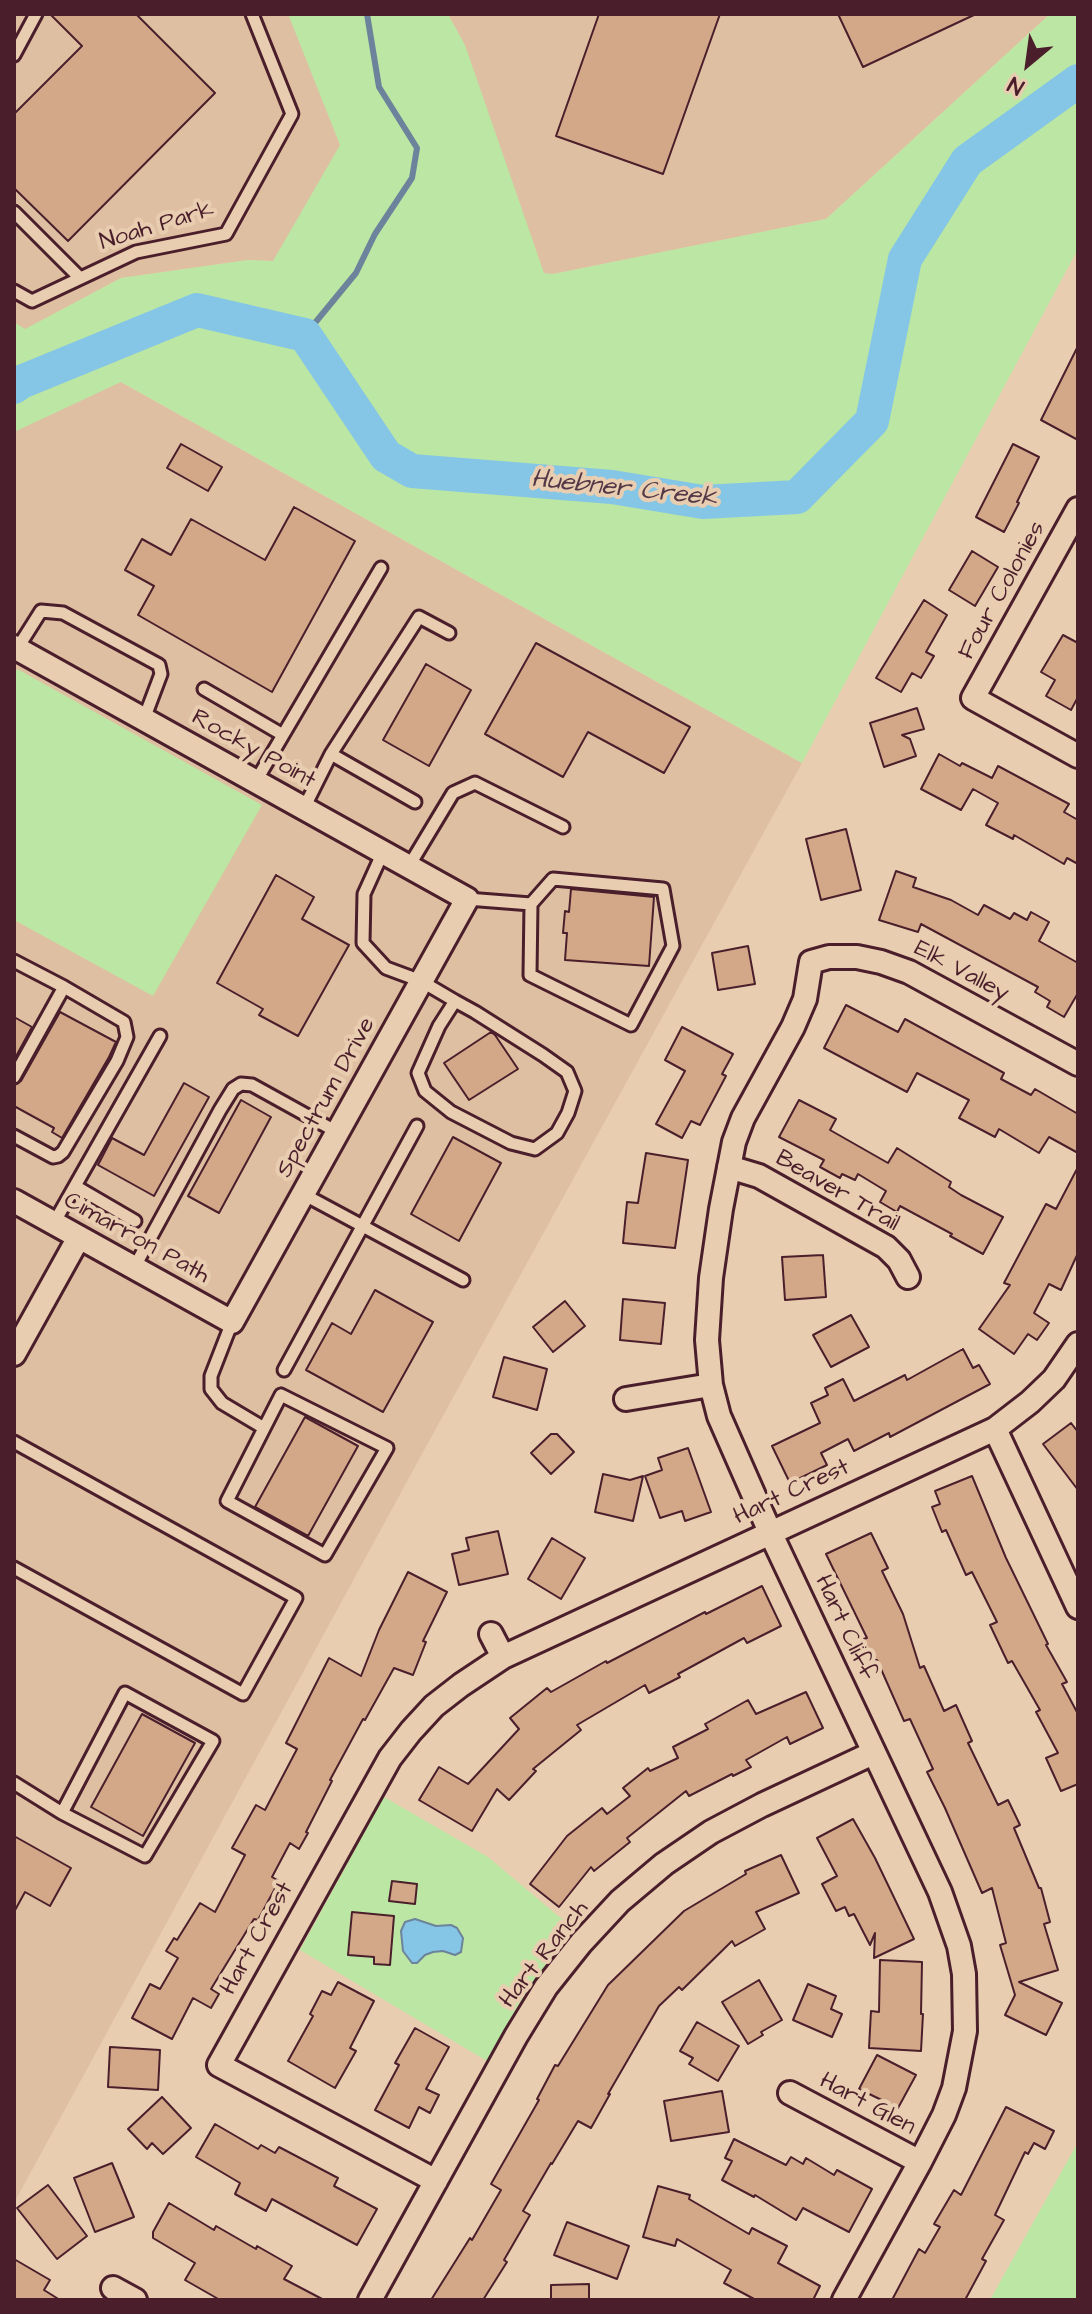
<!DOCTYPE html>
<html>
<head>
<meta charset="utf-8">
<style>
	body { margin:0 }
	#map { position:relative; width:1092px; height:2314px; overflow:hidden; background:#e9cdb0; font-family:"Architects Daughter",sans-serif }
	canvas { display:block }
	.frame { position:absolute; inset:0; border:16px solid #4a1f2b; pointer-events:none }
	.north { position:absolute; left:988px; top:24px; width:80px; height:80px; -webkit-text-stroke:6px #e9cdb0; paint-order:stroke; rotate:209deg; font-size:22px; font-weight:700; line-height:32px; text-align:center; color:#4a1f2b }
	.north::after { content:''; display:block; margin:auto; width:28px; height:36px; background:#4a1f2b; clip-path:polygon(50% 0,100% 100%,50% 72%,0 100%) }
</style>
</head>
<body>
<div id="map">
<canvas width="1092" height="2314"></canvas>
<div class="frame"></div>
<div class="north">N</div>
</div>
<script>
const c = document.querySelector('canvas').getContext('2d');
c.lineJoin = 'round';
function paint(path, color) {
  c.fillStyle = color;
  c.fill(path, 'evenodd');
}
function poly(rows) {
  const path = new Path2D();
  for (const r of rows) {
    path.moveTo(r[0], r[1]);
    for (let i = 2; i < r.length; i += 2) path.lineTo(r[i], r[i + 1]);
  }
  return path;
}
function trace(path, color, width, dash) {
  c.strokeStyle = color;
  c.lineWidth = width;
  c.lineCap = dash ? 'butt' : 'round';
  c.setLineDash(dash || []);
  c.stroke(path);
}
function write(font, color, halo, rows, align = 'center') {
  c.font = font + ' "Architects Daughter",sans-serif';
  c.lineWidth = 8;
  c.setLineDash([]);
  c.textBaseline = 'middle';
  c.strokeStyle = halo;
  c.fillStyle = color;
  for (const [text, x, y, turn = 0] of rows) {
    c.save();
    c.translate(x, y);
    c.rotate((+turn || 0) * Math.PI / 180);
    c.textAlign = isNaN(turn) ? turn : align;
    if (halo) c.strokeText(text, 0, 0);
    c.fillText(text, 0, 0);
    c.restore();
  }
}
const built = poly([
	[14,14,1050,14,826,219,553,274,248,260,121,278,26,329,802,763,422,1454,14,2203]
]);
const green = poly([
	[288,14,448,14,465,45,544,273,553,274,826,219,1050,14,1078,14,1078,249,802,763,121,382,14,432,14,322,25,329,121,278,248,260,273,261,340,145],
	[14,670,19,670,262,805,153,996,14,920],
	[384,1797,488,1857,575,1930,518,2005,487,2061,300,1950],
	[1078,2142,1078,2300,990,2300]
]);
const water = poly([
	[415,1919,436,1926,451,1925,457,1928,463,1938,461,1952,455,1955,443,1951,433,1952,425,1955,417,1963,412,1963,403,1951,401,1931,405,1922,415,1919]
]);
const stream = poly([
	[305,335,356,273,375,234,412,178,417,148,379,87,367,14]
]);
const river = poly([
	[14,387,21,382,197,310,305,335,386,456,412,471,612,487,703,502,797,497,872,421,905,259,967,161,1078,81]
]);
const building = poly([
	[50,14,136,14,215,93,68,241,14,188,14,114,82,46,50,14],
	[599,14,720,14,663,174,556,136,599,14],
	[838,14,976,14,863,67,838,14],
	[1078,346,1078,440,1041,420,1078,346],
	[181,444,222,467,208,491,167,468,181,444],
	[1013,444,1039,457,1017,502,1019,503,1004,532,976,517,1013,444],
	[294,507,355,541,272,692,138,615,154,586,125,570,142,539,171,555,191,519,265,560,294,507],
	[972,551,998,567,975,606,949,590,972,551],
	[924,600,947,615,926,652,934,656,921,678,912,673,901,692,876,678,924,600],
	[1063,635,1078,643,1078,697,1071,710,1046,696,1055,680,1041,672,1063,635],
	[536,643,690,727,664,773,588,732,563,777,485,734,536,643],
	[426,664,471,690,429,766,383,740,426,664],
	[917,708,924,729,902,735,910,739,916,756,884,767,870,723,917,708],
	[939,754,960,766,962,763,992,778,998,766,1069,804,1064,812,1078,820,1078,864,1067,858,1064,864,1014,835,1013,839,986,825,998,803,973,789,961,810,921,789,939,754],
	[846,829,861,890,821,900,806,839,846,829],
	[896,871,916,878,913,887,951,900,978,915,984,905,1010,919,1014,913,1027,920,1031,912,1049,922,1039,941,1078,963,1078,993,1064,1017,1047,1007,1050,1001,1035,992,1038,987,921,924,918,932,879,920,896,871],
	[276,875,314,897,302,919,349,945,298,1036,259,1015,263,1009,217,983,276,875],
	[571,889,654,897,649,966,565,960,567,933,563,933,565,911,569,912,571,889],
	[748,946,755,984,718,990,712,953,748,946],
	[846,1005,898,1032,905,1019,1004,1073,1001,1079,1031,1095,1035,1089,1078,1114,1078,1153,1049,1137,1039,1153,999,1129,995,1137,959,1118,969,1100,917,1073,907,1092,824,1048,846,1005],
	[60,1012,116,1042,109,1057,62,1138,52,1132,54,1128,14,1106,14,1085,21,1081,60,1012],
	[14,1017,32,1027,14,1060,14,1017],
	[682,1027,733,1054,722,1074,726,1076,700,1125,691,1121,682,1138,656,1124,685,1071,665,1060,682,1027],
	[491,1032,495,1035,518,1069,469,1100,444,1063,491,1032],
	[184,1083,209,1097,154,1196,98,1165,112,1138,144,1155,184,1083],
	[241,1100,271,1117,219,1213,188,1196,241,1100],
	[799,1100,836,1119,830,1130,888,1163,897,1148,951,1182,949,1187,961,1195,1003,1217,983,1254,950,1236,952,1234,900,1206,897,1212,880,1202,886,1191,858,1174,855,1180,842,1174,840,1178,820,1167,824,1160,779,1137,799,1100],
	[453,1137,501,1163,459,1241,411,1214,453,1137],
	[646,1153,688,1160,675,1248,623,1243,627,1202,638,1203,646,1153],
	[1078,1167,1078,1253,1061,1290,1049,1284,1034,1313,1049,1323,1037,1340,1028,1334,1014,1354,979,1329,1010,1285,1004,1283,1046,1204,1056,1209,1078,1167],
	[823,1255,826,1297,785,1300,782,1257,823,1255],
	[375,1290,433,1322,383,1412,306,1370,332,1323,351,1334,375,1290],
	[623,1299,665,1303,661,1344,620,1340,623,1299],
	[565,1301,585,1326,553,1352,533,1327,565,1301],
	[851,1315,869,1347,831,1367,813,1335,851,1315],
	[963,1349,973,1368,979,1365,990,1384,890,1437,889,1433,854,1451,848,1439,821,1453,827,1465,790,1483,772,1446,820,1423,811,1403,828,1395,825,1388,843,1379,854,1401,905,1375,907,1380,963,1349],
	[504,1357,547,1369,537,1410,493,1397,504,1357],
	[305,1417,358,1446,308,1536,255,1507,305,1417],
	[1071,1423,1078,1432,1078,1490,1043,1444,1071,1423],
	[551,1434,557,1434,574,1452,551,1474,531,1453,551,1434],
	[688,1448,711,1512,685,1521,682,1511,660,1518,645,1476,662,1470,658,1458,688,1448],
	[603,1474,630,1480,643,1476,633,1521,595,1512,603,1474],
	[972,1476,1006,1558,1048,1644,1046,1645,1067,1682,1062,1684,1078,1714,1078,1784,1061,1791,1046,1758,1058,1753,1036,1712,1040,1710,1012,1661,1008,1663,990,1625,997,1622,972,1572,966,1575,946,1530,942,1532,932,1507,940,1504,935,1491,972,1476],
	[498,1531,508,1574,459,1585,452,1554,469,1550,466,1538,498,1531],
	[871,1533,888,1568,882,1571,903,1614,920,1668,924,1666,944,1711,956,1705,972,1741,968,1743,998,1805,1008,1800,1020,1825,1014,1828,1039,1888,1041,1888,1050,1922,1044,1924,1058,1970,1019,1982,1062,2003,1046,2035,1005,2015,1015,1995,1000,1945,1006,1943,992,1888,982,1893,945,1808,927,1772,933,1769,910,1719,904,1721,877,1660,871,1661,863,1639,867,1638,826,1554,871,1533],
	[552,1538,585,1558,561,1599,528,1579,552,1538],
	[408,1572,447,1592,423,1641,426,1642,413,1675,394,1668,365,1720,363,1719,330,1780,332,1781,306,1832,308,1833,299,1849,290,1843,272,1877,279,1881,258,1920,254,1919,211,1989,219,1994,211,2008,193,1998,172,2039,132,2018,150,1984,160,1989,178,1958,166,1951,174,1938,177,1940,200,1903,215,1912,245,1855,232,1848,256,1805,265,1810,297,1749,286,1743,329,1658,361,1676,379,1630,408,1572],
	[762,1586,781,1626,747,1643,744,1638,678,1674,680,1677,649,1693,645,1685,577,1725,581,1730,533,1769,536,1771,509,1800,497,1789,472,1831,419,1800,439,1767,468,1784,519,1729,510,1718,547,1688,551,1692,606,1661,607,1663,705,1612,706,1614,762,1586],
	[806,1692,823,1728,790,1744,787,1737,746,1760,751,1767,733,1776,732,1774,689,1796,686,1791,627,1838,630,1842,594,1871,591,1867,559,1907,530,1884,567,1836,602,1808,607,1814,630,1796,623,1788,648,1768,650,1771,678,1758,673,1747,708,1729,705,1724,748,1700,756,1714,806,1692],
	[142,1714,195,1743,143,1836,91,1807,142,1714],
	[853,1819,875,1858,914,1939,874,1958,875,1933,870,1945,854,1914,849,1916,845,1907,836,1911,822,1884,837,1876,817,1838,853,1819],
	[14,1836,71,1868,50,1906,25,1892,14,1912,14,1836],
	[781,1855,799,1893,756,1912,765,1929,735,1946,732,1941,682,1990,679,1987,659,2006,608,2094,610,2094,591,2128,578,2121,552,2164,551,2163,523,2211,530,2215,504,2260,507,2262,483,2300,431,2300,470,2238,472,2240,501,2190,491,2184,539,2100,537,2099,555,2065,558,2066,608,1985,684,1911,746,1874,745,1871,781,1855],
	[392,1881,417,1884,415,1904,389,1901,392,1881],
	[352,1912,394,1916,390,1965,374,1964,374,1957,348,1955,352,1912],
	[880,1960,922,1962,921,2014,923,2014,921,2051,869,2048,871,2011,879,2012,880,1960],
	[759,1980,782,2020,761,2032,763,2035,748,2044,722,2002,759,1980],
	[338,1982,374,2001,350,2048,356,2051,335,2088,288,2061,313,2016,310,2014,322,1991,331,1995,338,1982],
	[808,1984,836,1996,831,2009,842,2014,832,2037,793,2020,808,1984],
	[697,2022,739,2046,718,2081,689,2064,693,2058,680,2051,697,2022],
	[415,2028,449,2047,426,2089,439,2095,430,2113,419,2107,409,2128,375,2110,399,2065,395,2063,415,2028],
	[110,2047,160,2050,158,2090,108,2087,110,2047],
	[877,2055,916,2075,898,2108,859,2089,877,2055],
	[722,2091,729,2132,671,2141,664,2101,722,2091],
	[162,2097,191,2128,163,2154,152,2143,147,2149,128,2129,162,2097],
	[1006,2107,1054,2131,1045,2149,1034,2143,1028,2154,1025,2152,995,2215,1004,2220,982,2259,986,2261,965,2300,892,2300,919,2249,925,2253,940,2227,934,2224,954,2190,961,2195,1006,2107],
	[215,2124,258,2149,261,2145,275,2153,279,2147,338,2178,334,2186,377,2209,357,2245,272,2199,266,2211,235,2194,240,2183,196,2157,215,2124],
	[734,2139,786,2165,791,2157,803,2164,806,2158,834,2175,837,2170,872,2189,849,2232,803,2208,796,2220,755,2195,754,2197,722,2180,732,2161,725,2158,734,2139],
	[112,2163,134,2217,95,2232,74,2178,112,2163],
	[48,2185,87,2236,57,2259,17,2208,48,2185],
	[658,2186,690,2195,689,2199,749,2234,752,2228,787,2246,778,2263,820,2286,813,2300,756,2300,724,2283,731,2270,677,2239,675,2246,643,2237,658,2186],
	[169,2203,214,2230,216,2226,256,2249,257,2246,292,2266,284,2279,324,2300,220,2300,185,2280,195,2263,153,2238,153,2232,169,2203],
	[567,2222,629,2246,617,2279,554,2255,567,2222],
	[14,2259,50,2280,44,2290,60,2300,14,2300,14,2259],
	[589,2284,589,2300,551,2300,551,2285,589,2284]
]);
const service = poly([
	[14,55,36,14],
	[14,212,79,277],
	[14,291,32,301,136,252,226,234,292,114,252,14],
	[17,649,41,611,63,613,159,665,161,674,144,719],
	[204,689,283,735],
	[331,754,415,802],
	[256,781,381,568],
	[304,808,331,754,419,617,449,633],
	[383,852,364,894,363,943,386,968,421,981,455,1001,475,1012,543,1055,567,1072,575,1091,568,1113,557,1133,535,1149,511,1143,451,1112,425,1091,418,1073,439,1026,455,1001],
	[409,866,453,793,475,783,563,827],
	[467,899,531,904,553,879,663,889,673,946,631,1025,530,975,531,904],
	[14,961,64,987],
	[14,1077,64,987,124,1022,127,1037,117,1061,63,1152,58,1156,53,1157,14,1136],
	[75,1186,135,1221],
	[303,1194,463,1280],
	[54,1223,160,1036],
	[134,1268,220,1110,233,1089,241,1084,252,1085,337,1132],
	[232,1322,211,1376,211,1389,222,1403,264,1428],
	[284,1370,417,1126],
	[281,1395,387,1448,325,1555,227,1501,281,1395],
	[14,1442,296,1598,243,1694,14,1568],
	[14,1783,62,1813,145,1856,213,1741,125,1693,62,1813]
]);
const minor = poly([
	[1078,509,973,698,1078,756],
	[14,647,467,899,232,1322,14,1201],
	[729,1167,759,1176,886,1247,899,1260,908,1277],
	[14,1354,79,1237],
	[626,1399,711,1385],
	[995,1429,1078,1607],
	[491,1634,503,1657],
	[790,2093,920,2162],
	[436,2181,219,2065,390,1758,411,1731,434,1706,461,1685,503,1657,995,1429,1030,1402,1054,1379,1078,1344],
	[113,2288,135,2300],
	[370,2300,516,2036,546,1987,581,1943,620,1901,664,1864,711,1832,762,1805,873,1753],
	[844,2300,920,2162,944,2115,954,2088,965,2031,964,1974,959,1946,940,1892,770,1532,719,1416,711,1385,707,1340,711,1278,721,1209,734,1142,743,1118,793,1027,805,999,811,962,829,957,857,957,881,962,909,972,1078,1064]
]);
const streetNames = [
	["Noah Park",157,227,-17],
	["Four Colonies",1003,591,-61],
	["Rocky Point",253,750,29],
	["Elk Valley",961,972,28],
	["Spectrum Drive",327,1098,-61],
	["Beaver Trail",837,1192,30],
	["Cimarron Path",136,1239,29],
	["Hart Crest",792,1493,-25],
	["Hart Cliff",844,1628,65],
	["Hart Crest",258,1939,-61],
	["Hart Ranch",545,1955,-52],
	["Hart Glen",867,2105,28]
];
const waterNames = [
	["Huebner Creek",624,490,6]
];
paint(built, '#dfbfa2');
paint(green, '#bbe6a3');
paint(water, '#85c6e6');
trace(water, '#6d839b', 2);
trace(stream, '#6d839b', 6);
trace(river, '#85c6e6', 34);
paint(building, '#d3a889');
trace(building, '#4a1f2b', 2);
trace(service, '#4a1f2b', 17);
trace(minor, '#4a1f2b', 28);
trace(service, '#e9cdb0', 11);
trace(minor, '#e9cdb0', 22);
write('24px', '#4a1f2b', '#e9cdb0', streetNames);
write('italic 26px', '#533847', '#e9cdb0', waterNames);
</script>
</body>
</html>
